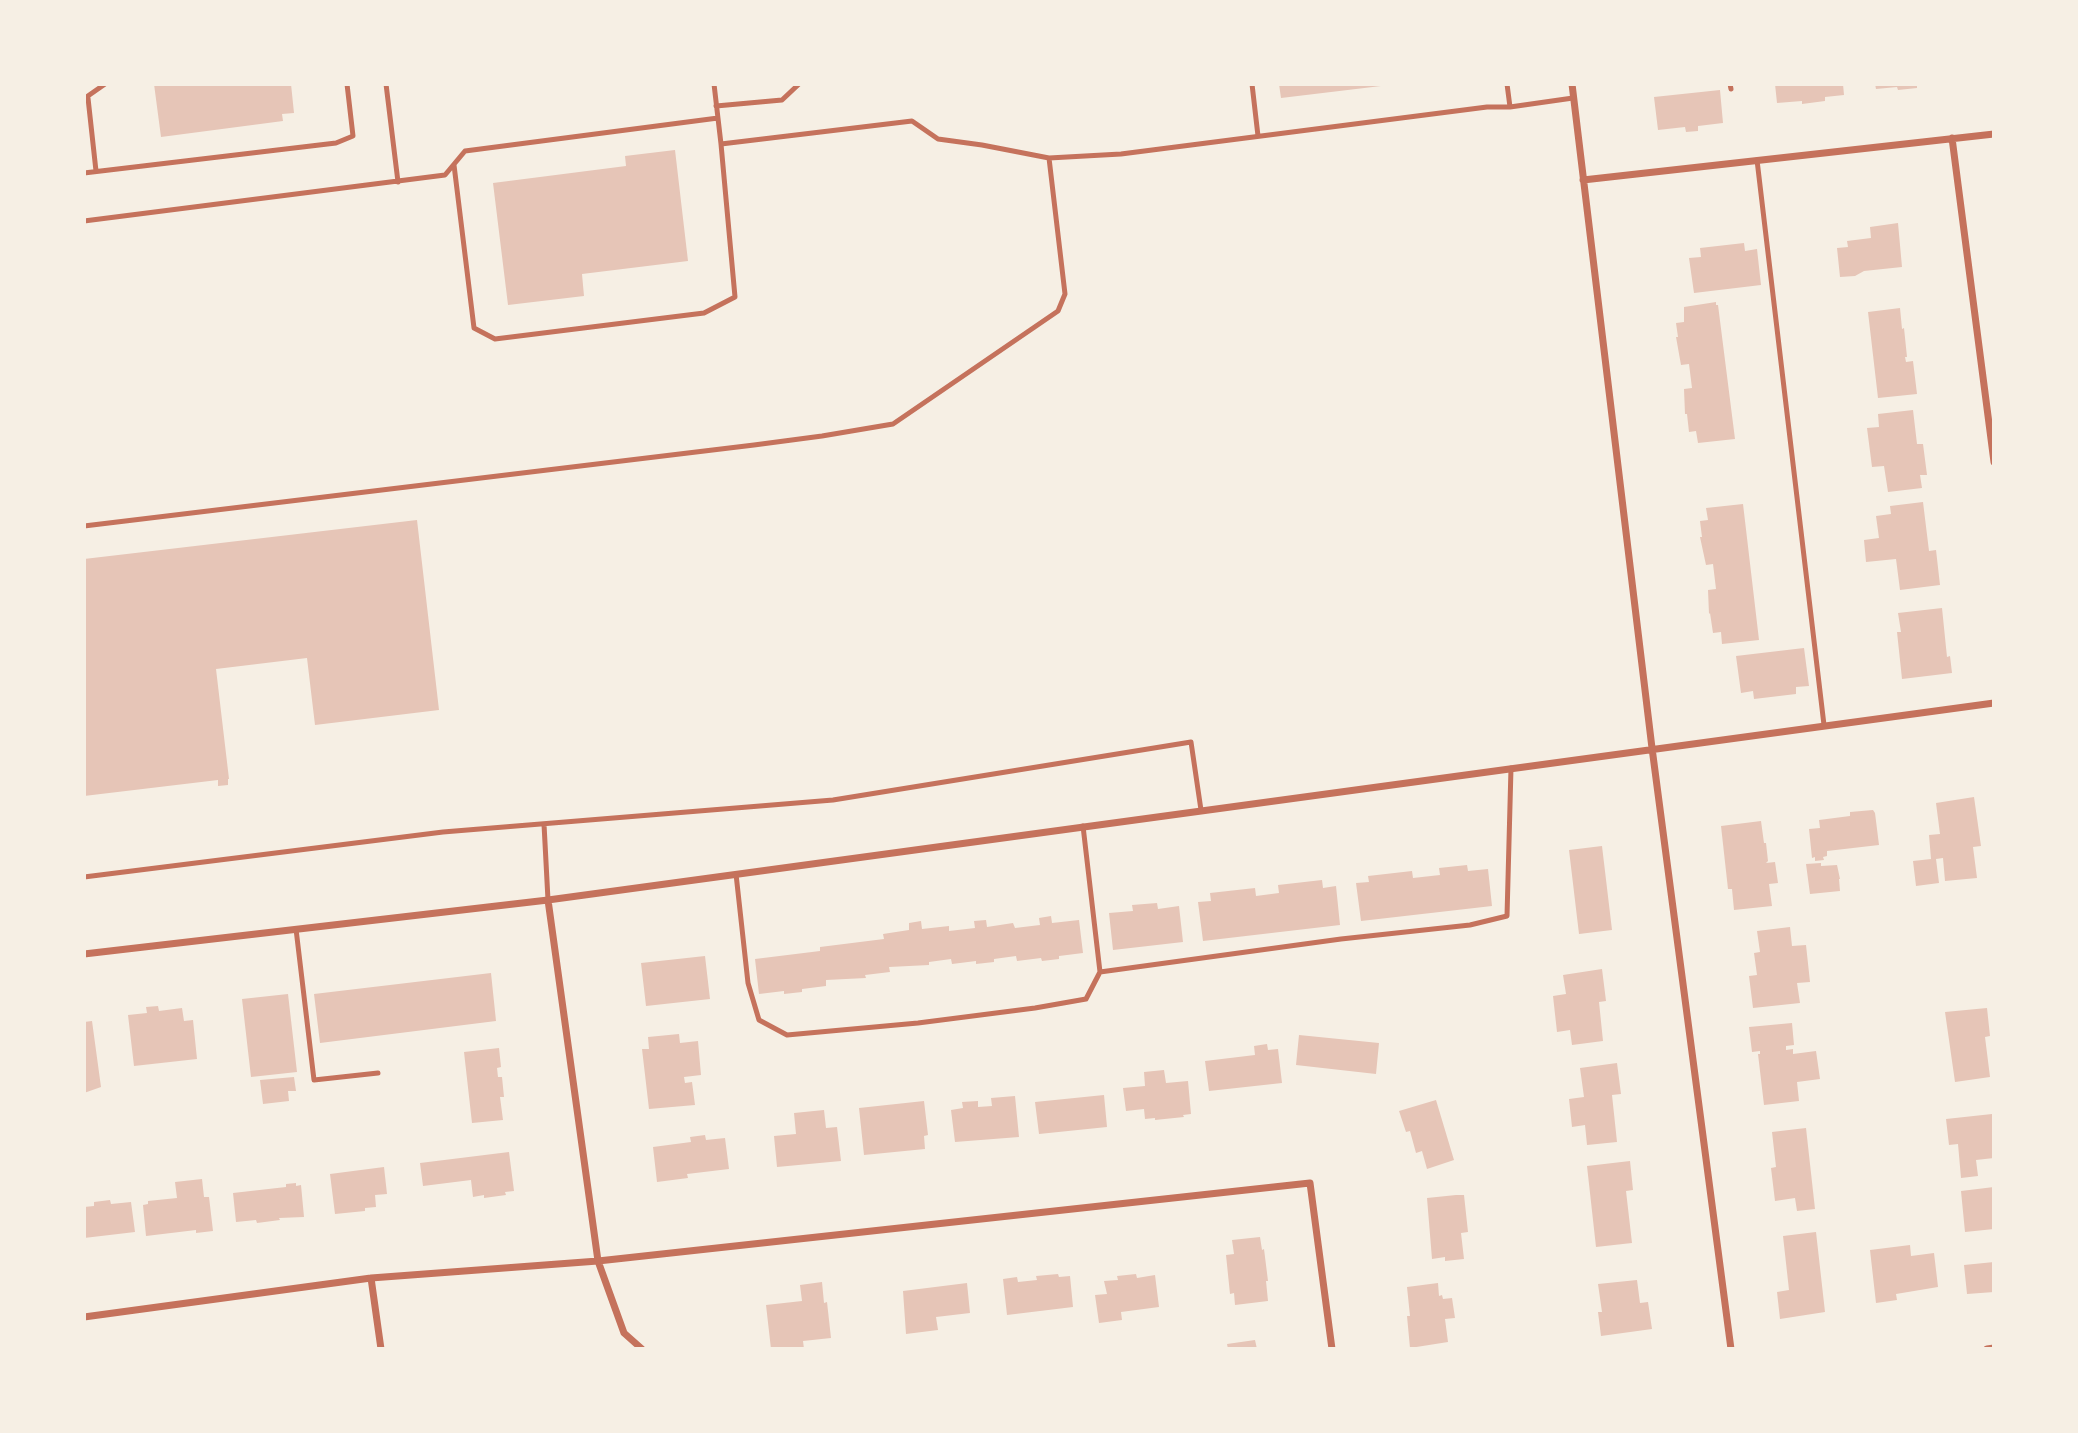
<!DOCTYPE html>
<html>
<head>
<meta charset="utf-8">
<style>
	body { margin:0 }
	#map { position:relative; width:2078px; height:1433px; overflow:hidden; background:#f6efe4; font-family:"Zilla Slab",serif }
	canvas { display:block }
	.frame { position:absolute; inset:0; border:86px solid #f6efe4; pointer-events:none }
</style>
</head>
<body>
<div id="map">
<canvas width="2078" height="1433"></canvas>
<div class="frame"></div>
</div>
<script>
const c = document.querySelector('canvas').getContext('2d');
c.lineJoin = 'round';
function paint(path, color) {
  c.fillStyle = color;
  c.fill(path, 'evenodd');
}
function poly(rows) {
  const path = new Path2D();
  for (const r of rows) {
    path.moveTo(r[0], r[1]);
    for (let i = 2; i < r.length; i += 2) path.lineTo(r[i], r[i + 1]);
  }
  return path;
}
function trace(path, color, width, dash) {
  c.strokeStyle = color;
  c.lineWidth = width;
  c.lineCap = dash ? 'butt' : 'round';
  c.setLineDash(dash || []);
  c.stroke(path);
}
const building = poly([
	[154,84,291,84,294,113,282,114,283,121,161,137],
	[1279,84,1381,84,1381,86,1281,98],
	[1775,84,1843,84,1844,95,1825,97,1825,101,1802,104,1802,101,1777,103],
	[1875,84,1917,84,1917,88,1898,90,1897,87,1876,89],
	[1720,90,1723,123,1698,126,1698,131,1686,132,1685,127,1658,130,1654,97],
	[675,150,688,261,582,274,584,296,508,305,493,183,626,166,625,156],
	[1898,223,1902,267,1864,271,1855,276,1840,277,1837,248,1848,247,1847,241,1871,238,1870,227],
	[1744,243,1745,251,1757,249,1761,285,1694,293,1689,258,1701,257,1700,248],
	[1716,302,1716,305,1718,305,1735,439,1698,443,1696,431,1689,432,1687,414,1685,414,1684,389,1692,388,1689,364,1681,365,1676,337,1678,337,1676,323,1684,322,1684,307],
	[1900,308,1902,329,1904,328,1907,357,1905,357,1906,362,1913,361,1917,394,1878,398,1868,312],
	[1913,410,1917,444,1923,444,1927,475,1920,475,1922,488,1888,492,1884,466,1872,467,1867,428,1879,427,1878,414],
	[1923,502,1929,551,1936,550,1940,585,1900,590,1896,559,1866,562,1864,540,1879,538,1876,516,1891,514,1890,506],
	[1743,504,1759,640,1722,644,1721,632,1713,633,1710,613,1709,614,1708,590,1716,589,1713,564,1706,565,1700,537,1702,537,1700,521,1708,520,1706,508],
	[417,520,439,710,315,725,307,658,216,669,229,779,228,779,228,785,218,786,218,780,84,796,84,559],
	[1942,608,1947,657,1950,656,1952,673,1902,679,1897,632,1901,632,1898,613],
	[1804,648,1809,686,1796,687,1796,694,1754,699,1753,691,1741,693,1736,656],
	[1974,797,1981,846,1973,847,1977,878,1945,881,1943,858,1936,859,1939,883,1916,886,1913,861,1931,859,1929,835,1940,834,1936,803],
	[1873,810,1875,813,1879,845,1827,851,1827,856,1823,857,1824,860,1815,861,1815,857,1812,858,1809,829,1820,828,1819,820,1850,816,1850,812],
	[1761,821,1764,843,1766,843,1768,861,1766,863,1775,862,1778,883,1769,884,1772,906,1734,910,1732,889,1728,889,1721,826],
	[1602,846,1612,930,1579,934,1569,850],
	[1821,863,1821,866,1837,865,1840,879,1839,879,1840,891,1810,894,1806,864],
	[1467,865,1468,871,1488,869,1492,906,1361,921,1356,883,1369,882,1368,876,1412,871,1413,878,1440,875,1439,868],
	[1322,880,1323,888,1336,886,1340,925,1203,941,1198,902,1211,901,1210,893,1255,888,1256,896,1279,893,1278,885],
	[1157,903,1158,909,1179,906,1183,942,1113,950,1109,913,1133,911,1132,905],
	[1051,916,1052,923,1079,920,1083,953,1059,956,1059,959,1042,961,1041,958,1017,961,1016,956,994,959,994,962,976,964,976,961,952,964,951,959,929,962,929,965,889,967,890,972,865,975,866,978,826,980,826,986,802,989,802,992,784,994,784,991,759,994,755,959,820,951,820,947,884,939,883,934,909,930,909,923,921,921,922,929,949,926,949,931,975,928,974,921,986,920,987,927,1013,923,1015,928,1040,925,1039,918],
	[1790,927,1792,946,1806,945,1810,982,1797,983,1800,1003,1753,1008,1749,976,1757,975,1754,953,1760,952,1757,931],
	[705,956,710,999,646,1006,641,963],
	[1602,969,1606,1001,1599,1002,1603,1041,1572,1045,1570,1030,1557,1032,1553,996,1566,994,1563,975],
	[491,973,496,1021,320,1043,314,994],
	[288,994,297,1072,251,1077,242,999],
	[158,1006,159,1011,182,1008,184,1021,193,1020,197,1059,134,1066,128,1015,147,1013,146,1007],
	[1987,1008,1990,1036,1985,1037,1990,1077,1955,1082,1945,1012],
	[92,1021,101,1087,84,1093,84,1022],
	[1792,1023,1794,1045,1786,1046,1786,1050,1793,1049,1793,1054,1816,1051,1820,1079,1797,1082,1799,1101,1764,1105,1758,1054,1760,1054,1760,1051,1752,1052,1749,1027],
	[679,1034,680,1043,698,1041,701,1075,684,1077,685,1083,692,1082,695,1105,649,1109,642,1049,649,1049,648,1037],
	[1299,1035,1379,1043,1376,1074,1296,1065],
	[1267,1044,1268,1050,1278,1049,1282,1083,1209,1091,1205,1061,1255,1055,1254,1046],
	[499,1048,501,1067,497,1068,498,1077,502,1077,504,1097,500,1097,503,1120,472,1123,464,1052],
	[1617,1063,1621,1094,1612,1095,1617,1142,1587,1145,1585,1125,1572,1127,1569,1099,1584,1097,1580,1068],
	[1164,1070,1166,1083,1188,1081,1191,1114,1183,1115,1184,1117,1155,1120,1155,1118,1145,1119,1144,1109,1126,1111,1123,1088,1145,1086,1144,1072],
	[294,1077,296,1091,288,1091,289,1101,263,1104,260,1080],
	[1104,1095,1107,1127,1039,1134,1035,1102],
	[1015,1096,1019,1137,955,1142,951,1110,963,1108,962,1102,978,1101,978,1107,992,1106,991,1098],
	[1436,1100,1454,1160,1427,1169,1422,1151,1416,1153,1410,1131,1406,1132,1399,1111],
	[924,1101,928,1135,924,1136,925,1149,864,1155,859,1108],
	[824,1110,826,1128,837,1127,841,1161,777,1167,774,1136,796,1134,794,1113],
	[1992,1114,1994,1158,1976,1160,1978,1176,1961,1178,1958,1144,1949,1145,1946,1119],
	[1806,1128,1815,1209,1797,1211,1795,1198,1775,1201,1771,1168,1776,1167,1772,1132],
	[705,1135,706,1140,725,1138,729,1169,687,1174,688,1178,657,1182,653,1147,691,1142,690,1137],
	[509,1152,514,1191,505,1192,506,1195,484,1198,484,1195,473,1197,471,1180,423,1186,420,1163],
	[1630,1161,1633,1190,1626,1191,1632,1243,1596,1247,1587,1166],
	[384,1167,387,1194,375,1195,376,1207,365,1208,365,1211,335,1214,330,1174],
	[202,1179,204,1197,209,1197,213,1231,196,1233,196,1230,146,1236,143,1205,148,1204,148,1201,177,1198,175,1182],
	[296,1183,296,1186,301,1185,304,1217,279,1218,280,1220,257,1223,256,1220,236,1222,233,1193,286,1187,286,1184],
	[1994,1187,1994,1229,1965,1232,1961,1191],
	[1456,1195,1464,1195,1468,1232,1461,1233,1464,1259,1445,1261,1445,1257,1432,1259,1427,1198],
	[110,1200,111,1204,131,1202,135,1232,84,1238,84,1207,94,1206,94,1202],
	[1816,1232,1825,1312,1780,1319,1777,1292,1789,1290,1783,1236],
	[1260,1237,1262,1250,1264,1249,1268,1281,1266,1281,1268,1301,1235,1305,1234,1293,1230,1294,1226,1255,1234,1254,1232,1240],
	[1910,1245,1911,1256,1934,1253,1938,1287,1896,1294,1897,1300,1876,1303,1870,1250],
	[1994,1262,1994,1292,1967,1294,1964,1265],
	[1058,1274,1059,1277,1070,1276,1073,1307,1007,1315,1003,1279,1017,1277,1018,1282,1037,1280,1036,1276],
	[1136,1274,1137,1278,1155,1275,1159,1307,1121,1312,1122,1320,1099,1323,1095,1295,1107,1294,1104,1281,1118,1280,1117,1276],
	[1637,1280,1640,1303,1648,1302,1652,1329,1601,1336,1598,1312,1602,1312,1598,1284],
	[822,1282,824,1303,827,1302,831,1338,803,1341,804,1349,771,1349,766,1305,802,1301,800,1285],
	[967,1283,970,1313,936,1317,938,1330,906,1334,903,1291],
	[1438,1283,1439,1296,1442,1295,1443,1299,1452,1298,1455,1318,1445,1319,1448,1342,1410,1348,1407,1316,1410,1316,1407,1287],
	[1255,1340,1257,1349,1228,1349,1227,1344]
]);
const service = poly([
	[386,84,398,182],
	[714,84,721,144,912,121,938,139,982,145,1049,158,1121,154,1487,107,1510,107],
	[1252,84,1258,136],
	[1507,84,1510,107,1573,98],
	[1730,84,1731,89],
	[85,98,105,84],
	[88,98,96,171],
	[716,106,782,100,799,84],
	[1757,160,1824,725],
	[454,165,474,328,495,339,704,313,735,297,721,144],
	[84,173,336,143,353,136,347,84],
	[84,221,445,175,465,151,718,118],
	[84,526,754,445,822,436,893,424,1058,311,1065,294,1049,158],
	[544,824,548,900],
	[1083,826,1100,972,1341,939,1470,925,1507,916,1511,768],
	[736,874,748,983,759,1020,787,1035,918,1023,1035,1008,1086,999,1100,972],
	[84,877,443,832,833,800,1191,742,1201,810],
	[296,929,314,1080,378,1073]
]);
const minor = poly([
	[1572,84,1652,748,1731,1349],
	[1952,138,1994,462],
	[1583,180,1994,134],
	[548,900,598,1261,624,1333,642,1349],
	[84,954,548,900,1994,703],
	[371,1278,381,1349],
	[84,1317,371,1278,598,1261,1310,1183,1332,1349],
	[1987,1349,1994,1348]
]);
paint(building, '#e6c5b7');
trace(service, '#c5725c', 5);
trace(minor, '#c5725c', 7);
</script>
</body>
</html>
